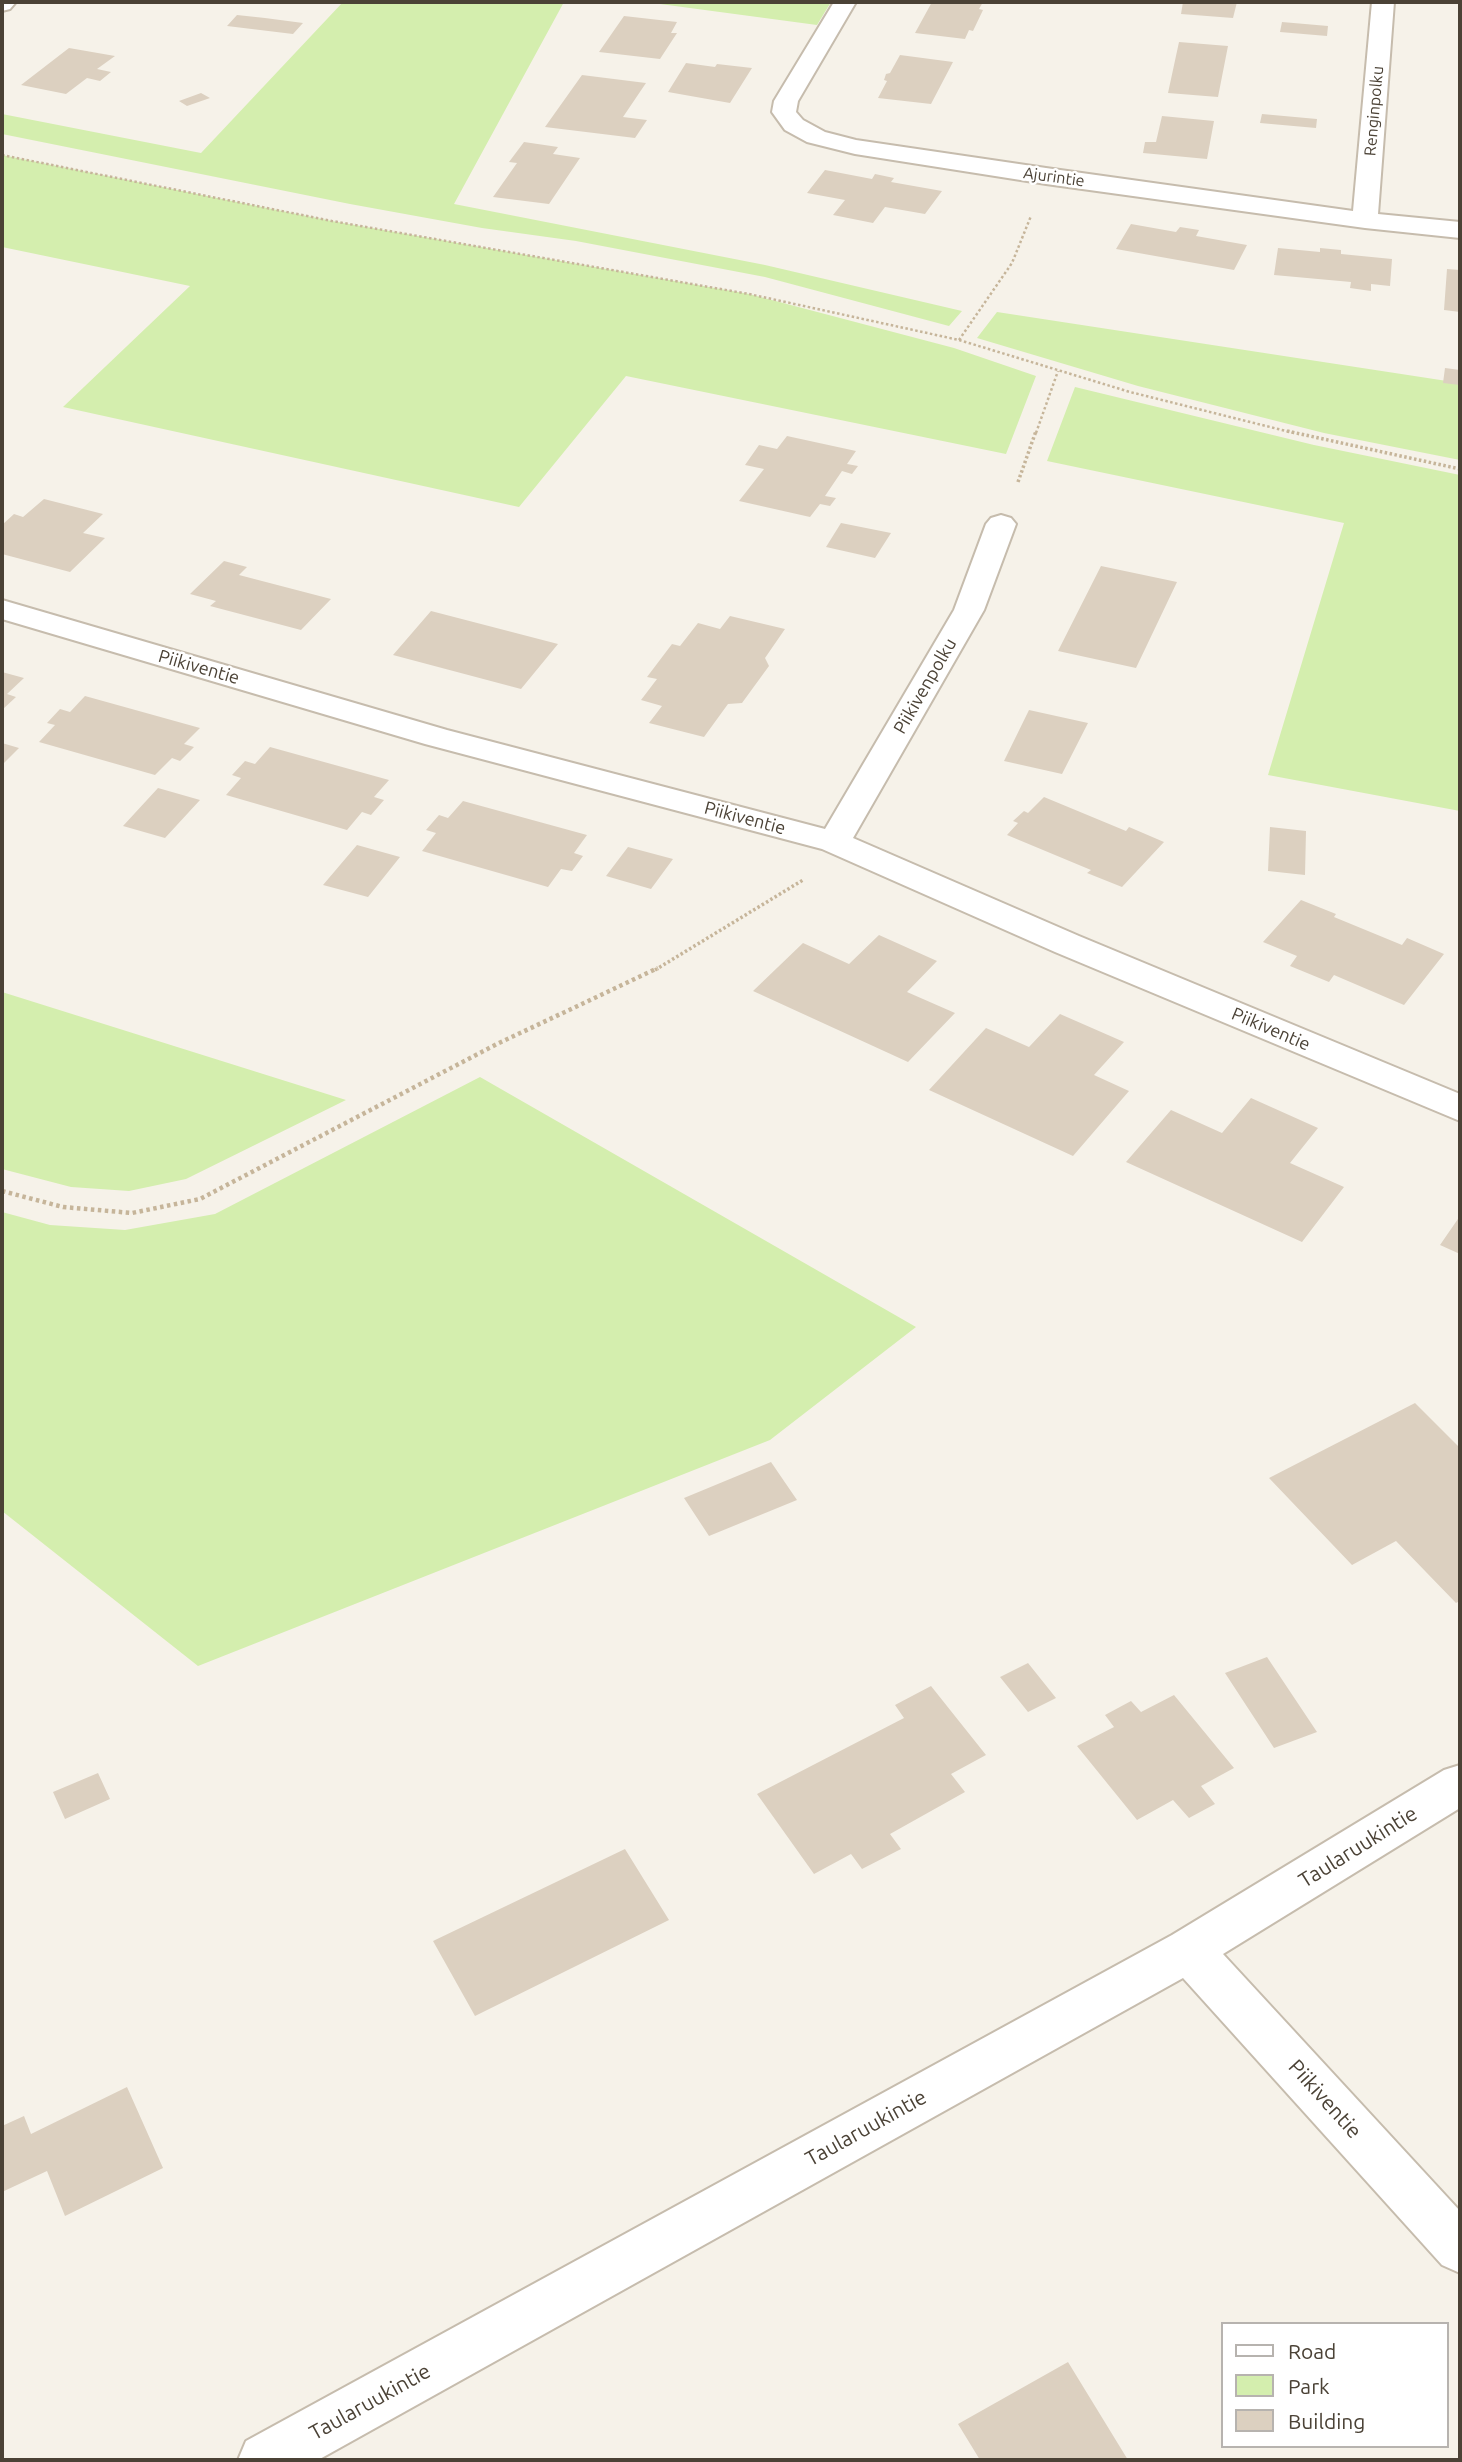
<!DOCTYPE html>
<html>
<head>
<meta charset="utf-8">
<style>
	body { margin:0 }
	#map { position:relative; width:1462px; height:2462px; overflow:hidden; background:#f6f2e9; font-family:Ubuntu,sans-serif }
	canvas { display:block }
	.frame { position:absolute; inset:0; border:4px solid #4b4236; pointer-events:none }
	.legend { position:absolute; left:1221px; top:2322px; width:228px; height:126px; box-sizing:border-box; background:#fff; border:2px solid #b7b3af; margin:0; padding:9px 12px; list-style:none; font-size:21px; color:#4b4236 }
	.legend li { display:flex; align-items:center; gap:14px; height:35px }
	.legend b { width:35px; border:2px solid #b7b3af }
</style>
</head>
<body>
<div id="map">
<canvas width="1462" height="2462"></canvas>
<div class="frame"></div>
<ul class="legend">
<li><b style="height:9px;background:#fff"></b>Road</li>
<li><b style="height:19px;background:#d4eeae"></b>Park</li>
<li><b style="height:19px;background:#dcd0c0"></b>Building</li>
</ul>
</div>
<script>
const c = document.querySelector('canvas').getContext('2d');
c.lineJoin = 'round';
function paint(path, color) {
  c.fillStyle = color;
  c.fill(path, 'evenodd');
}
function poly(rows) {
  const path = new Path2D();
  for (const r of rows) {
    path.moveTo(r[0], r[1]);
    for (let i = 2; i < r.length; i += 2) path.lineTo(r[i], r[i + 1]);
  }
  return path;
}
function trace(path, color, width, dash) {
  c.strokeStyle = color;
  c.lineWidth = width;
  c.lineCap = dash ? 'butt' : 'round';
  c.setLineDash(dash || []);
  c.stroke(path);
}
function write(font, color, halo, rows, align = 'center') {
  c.font = font + ' Ubuntu,sans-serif';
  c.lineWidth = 5;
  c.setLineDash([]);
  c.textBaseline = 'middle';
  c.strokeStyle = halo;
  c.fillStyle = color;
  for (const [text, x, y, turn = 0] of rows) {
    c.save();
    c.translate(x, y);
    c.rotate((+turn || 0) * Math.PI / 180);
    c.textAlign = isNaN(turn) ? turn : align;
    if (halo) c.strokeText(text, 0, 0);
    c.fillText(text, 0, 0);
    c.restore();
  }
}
const green = poly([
	[343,2,564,2,454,204,765,265,962,311,949,326,765,277,576,241,482,228,350,204,2,134,2,114,201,153],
	[645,2,831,2,817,25],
	[2,155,332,221,749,294,954,348,1036,376,1006,454,626,376,519,507,63,407,190,286,2,247],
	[997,312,1460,383,1460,460,1324,433,1138,386,977,338],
	[1075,387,1314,445,1460,475,1460,811,1268,775,1344,523,1047,461],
	[2,992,346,1100,186,1179,129,1191,71,1187,2,1169],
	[480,1077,916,1327,770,1440,198,1666,2,1511,2,1212,50,1225,125,1230,215,1214]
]);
const building = poly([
	[932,2,983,2,979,9,983,10,973,31,969,30,965,39,915,33],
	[1183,2,1237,2,1233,18,1181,14],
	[237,15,265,18,303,23,293,34,227,26],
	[624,16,677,22,671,33,677,33,660,59,599,52],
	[1282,22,1328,26,1327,36,1280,32],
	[1179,42,1228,46,1218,97,1168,93],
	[69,48,115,56,97,69,111,72,100,81,87,78,66,94,21,85],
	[900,55,953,62,931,104,878,98,887,81,884,80,886,74,890,73],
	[686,63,715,67,717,64,752,68,730,103,668,92],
	[582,75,646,83,623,117,647,120,635,138,545,127],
	[201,93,210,98,187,106,179,101],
	[1262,114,1317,119,1316,128,1260,123],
	[1162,116,1214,121,1207,159,1143,153,1145,142,1156,142],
	[524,142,558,147,553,154,580,158,549,204,493,197,517,163,509,162],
	[825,170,872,179,875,174,894,178,891,182,942,191,925,214,885,207,873,223,833,215,845,200,807,193],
	[1131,224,1176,232,1180,227,1199,230,1196,236,1247,245,1234,270,1116,249],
	[1278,248,1320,252,1320,248,1341,250,1341,254,1392,259,1390,286,1371,284,1371,291,1350,288,1351,282,1274,275],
	[1447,269,1460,270,1460,312,1444,310],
	[1445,368,1460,370,1460,385,1443,383],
	[787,436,856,451,847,464,858,466,852,474,842,471,825,496,836,498,830,506,820,504,810,517,739,501,764,469,745,465,759,445,777,449],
	[44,499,103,514,83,533,105,538,70,572,2,554,2,525,14,514,23,517],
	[841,523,891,533,875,558,826,547],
	[224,561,247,567,239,575,331,599,301,630,210,606,216,601,190,594],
	[1101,566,1177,582,1136,668,1058,651],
	[431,611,558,644,521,689,393,655],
	[730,616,785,629,765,658,769,666,742,703,728,704,704,737,649,723,662,706,641,700,657,679,647,677,672,644,680,646,698,623,720,629],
	[2,672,24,678,7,694,16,697,2,710],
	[85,696,200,728,184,744,194,747,180,761,172,758,155,775,39,742,55,725,47,723,60,709,70,712],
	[1029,710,1088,723,1062,774,1004,761],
	[2,743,19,748,2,765],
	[270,747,389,780,374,797,384,800,371,815,362,812,347,830,226,795,241,778,232,775,245,761,255,764],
	[158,788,200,800,165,838,123,826],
	[1044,797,1126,831,1129,827,1164,842,1122,887,1087,873,1091,870,1007,835,1018,823,1013,821,1024,811,1028,813],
	[463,801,587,835,574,853,583,856,572,871,561,869,548,887,422,851,436,833,426,830,439,815,448,818],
	[1270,827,1306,831,1305,875,1268,871],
	[357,845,400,857,368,897,323,885],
	[628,847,673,859,651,889,606,876],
	[1301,900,1336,914,1334,917,1402,945,1407,938,1444,954,1404,1005,1334,975,1329,982,1290,966,1297,956,1263,942],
	[879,935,937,961,907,992,955,1013,908,1062,753,991,803,943,849,964],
	[1060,1014,1124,1042,1094,1075,1129,1091,1073,1156,929,1090,986,1028,1029,1047],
	[1251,1098,1318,1128,1290,1163,1344,1187,1302,1242,1126,1162,1171,1110,1222,1133],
	[1460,1216,1460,1254,1440,1245],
	[1415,1403,1460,1448,1460,1601,1456,1603,1396,1541,1352,1565,1269,1478],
	[771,1462,797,1500,709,1536,684,1498],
	[1267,1657,1317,1732,1274,1748,1225,1673],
	[1028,1663,1056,1698,1028,1712,1000,1677],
	[931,1686,986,1755,951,1774,965,1792,890,1834,901,1849,862,1869,851,1854,814,1874,757,1794,904,1718,895,1705],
	[1174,1695,1234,1768,1201,1786,1215,1804,1189,1818,1173,1800,1137,1820,1077,1746,1114,1727,1105,1715,1131,1701,1141,1712],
	[98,1773,110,1799,65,1819,53,1792],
	[625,1849,669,1920,475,2016,433,1941],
	[127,2087,163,2168,65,2216,47,2171,2,2192,2,2126,24,2116,31,2134],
	[1068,2362,1128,2460,980,2460,958,2424]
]);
const pathFar2 = poly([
	[2,155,332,221,749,294,959,340,1130,392,1294,433],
	[959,340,1012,263,1031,216],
	[1036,433,1058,371]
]);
const pathFar1 = poly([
	[1287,431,1460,469],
	[1018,482,1036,431],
	[655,970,803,880]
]);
const path = poly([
	[2,1191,63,1207,132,1213,200,1199,497,1044,658,968]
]);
const street = poly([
	[2,2,16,2,10,9,2,11,2,2],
	[834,2,856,2,798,101,796,112,803,120,825,132,856,140,1046,168,1353,211,1372,2,1394,2,1378,214,1460,222,1460,238,1365,228,1046,184,855,154,807,142,785,130,772,112,774,101,834,2],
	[1001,515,1011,518,1016,524,984,610,853,838,1079,936,1460,1094,1460,1121,1055,952,822,849,425,744,2,619,2,600,447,730,825,829,954,610,986,524,991,518,1001,515],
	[1460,1765,1460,1808,1223,1954,1460,2211,1460,2273,1442,2265,1183,1978,318,2460,238,2460,246,2441,1172,1935,1444,1770,1460,1765]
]);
const farStreetnames = [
	["Renginpolku",1374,111,-85],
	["Ajurintie",1054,177,8]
];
const streetNames = [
	["Piikiventie",199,667,16],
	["Piikivenpolku",925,686,-60],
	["Piikiventie",745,818,15],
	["Piikiventie",1271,1029,23]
];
const nearStreetnames = [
	["Taularuukintie",1358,1847,-32],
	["Piikiventie",1325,2099,48],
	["Taularuukintie",866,2128,-29],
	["Taularuukintie",370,2402,-29]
];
paint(green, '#d4eeae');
paint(building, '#dcd0c0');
trace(street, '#c6bcad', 4);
trace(pathFar2, '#c6b59a', 2.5, [2.5, 2.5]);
trace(pathFar1, '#c6b59a', 3.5, [2.5, 2.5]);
trace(path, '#c6b59a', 4.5, [3.5, 3.5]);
paint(street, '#fff');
write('16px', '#4b4236', '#fff', farStreetnames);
write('18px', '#4b4236', '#fff', streetNames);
write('21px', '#4b4236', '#fff', nearStreetnames);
</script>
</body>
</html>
